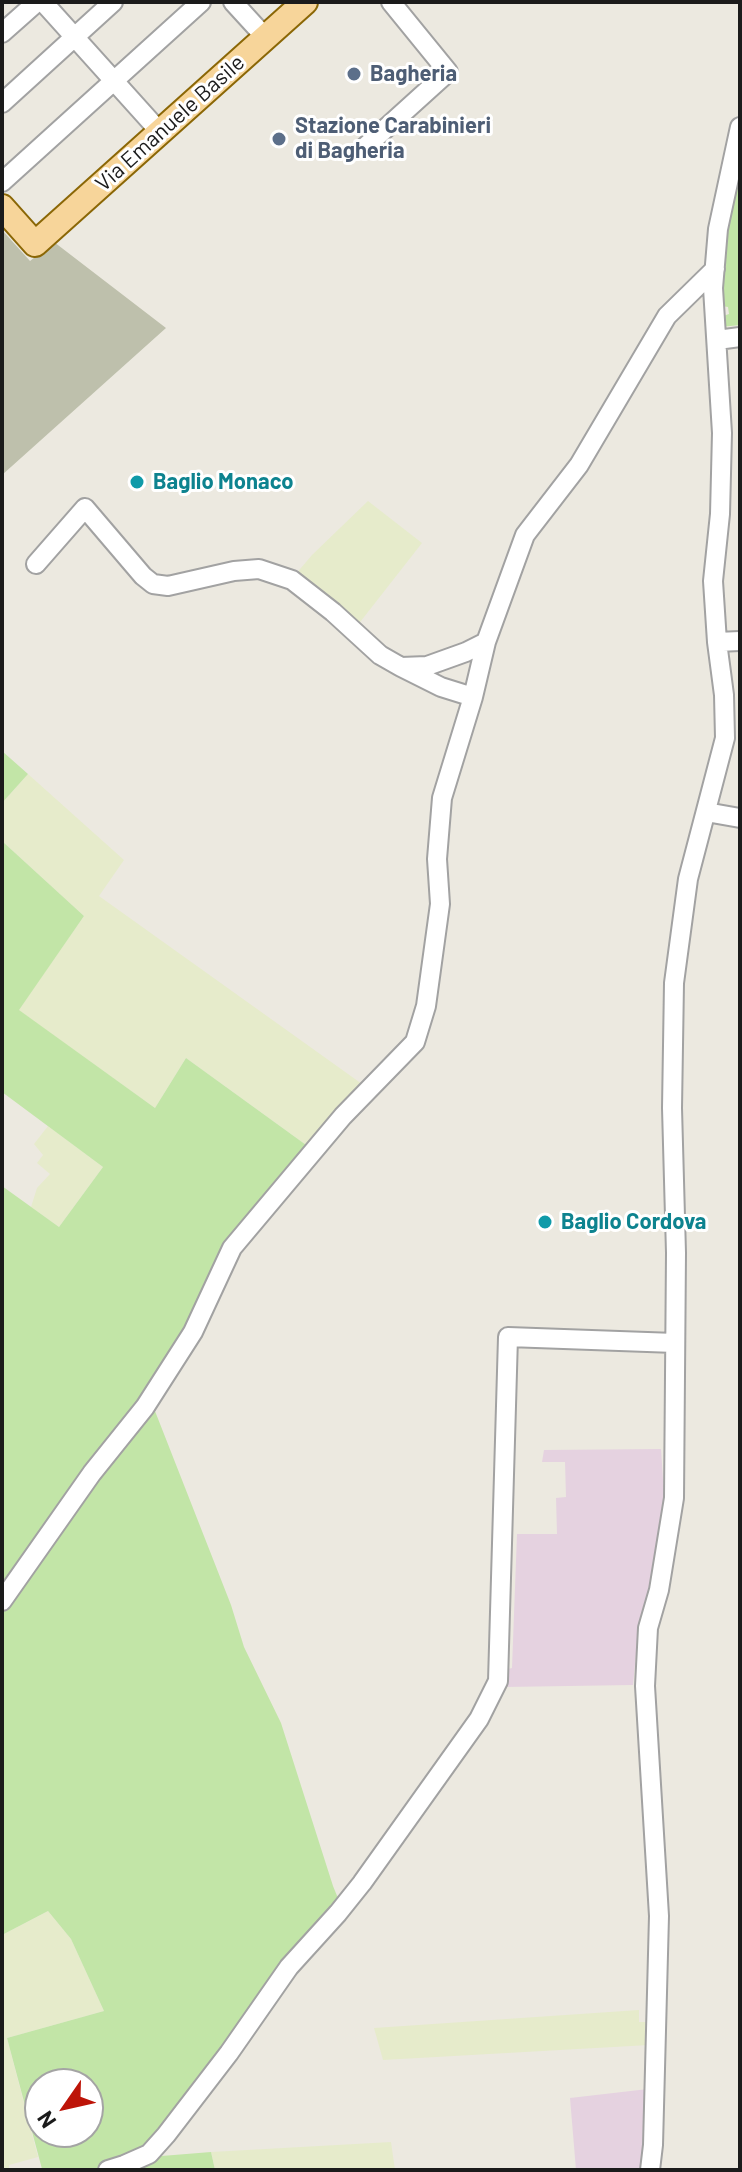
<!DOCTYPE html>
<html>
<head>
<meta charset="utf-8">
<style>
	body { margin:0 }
	#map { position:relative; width:742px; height:2172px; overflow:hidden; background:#ece9e0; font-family:Barlow,sans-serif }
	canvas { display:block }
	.frame { position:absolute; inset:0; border:4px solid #1b1b1b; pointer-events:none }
	.north { position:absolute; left:24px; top:2068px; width:80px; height:80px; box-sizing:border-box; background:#fff; border:2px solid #a4a4a4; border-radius:50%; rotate:236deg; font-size:22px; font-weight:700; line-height:32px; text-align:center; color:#1b1b1b }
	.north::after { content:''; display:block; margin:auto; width:28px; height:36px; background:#bd1408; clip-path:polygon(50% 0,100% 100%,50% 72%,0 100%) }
</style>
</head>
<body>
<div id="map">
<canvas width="742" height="2172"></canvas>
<div class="frame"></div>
<div class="north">N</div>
</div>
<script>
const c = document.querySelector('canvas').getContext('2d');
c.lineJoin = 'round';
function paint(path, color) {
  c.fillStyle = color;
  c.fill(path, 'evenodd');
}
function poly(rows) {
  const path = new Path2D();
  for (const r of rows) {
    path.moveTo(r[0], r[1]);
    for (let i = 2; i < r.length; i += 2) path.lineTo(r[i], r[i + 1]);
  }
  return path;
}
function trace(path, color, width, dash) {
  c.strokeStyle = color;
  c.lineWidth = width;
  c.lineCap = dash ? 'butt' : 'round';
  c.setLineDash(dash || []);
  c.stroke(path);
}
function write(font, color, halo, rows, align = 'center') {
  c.font = font + ' Barlow,sans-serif';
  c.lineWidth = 6;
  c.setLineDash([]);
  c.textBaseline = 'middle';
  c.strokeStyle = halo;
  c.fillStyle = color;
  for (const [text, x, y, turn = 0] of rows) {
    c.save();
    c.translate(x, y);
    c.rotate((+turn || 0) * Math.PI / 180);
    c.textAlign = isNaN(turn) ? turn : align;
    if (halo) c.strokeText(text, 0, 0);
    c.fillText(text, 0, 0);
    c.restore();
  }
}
const industrial = poly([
	[661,1449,664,1495,662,1519,651,1587,639,1623,633,1685,504,1687,503,1670,512,1668,517,1534,557,1534,556,1498,566,1497,565,1462,542,1462,544,1450],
	[648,2089,642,2170,576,2170,570,2098]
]);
const construction = poly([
	[2,230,30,261,54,242,166,328,2,475]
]);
const farmland = poly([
	[368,501,422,543,357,626,295,575,312,555],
	[28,774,124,860,99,896,369,1089,313,1150,186,1058,155,1108,18,1010,84,916,2,841,2,803],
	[48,1126,103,1167,59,1227,31,1207,37,1188,50,1174,37,1163,43,1155,34,1144],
	[48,1911,71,1939,104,2011,7,2038,38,2157,9,2165,9,2170,2,2170,2,1935],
	[639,2010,639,2022,648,2022,649,2045,383,2060,374,2028],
	[391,2142,395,2170,215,2170,211,2152]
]);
const grass = poly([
	[740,159,740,325,721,327,723,316,729,314,728,307,722,306,720,253],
	[2,751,28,774,2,803],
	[2,841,84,916,19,1010,155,1108,186,1058,313,1150,232,1248,153,1406,231,1605,244,1647,281,1723,333,1886,342,1908,149,2157,211,2152,215,2170,49,2170,48,2168,42,2169,7,2038,104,2011,71,1939,48,1911,2,1935,2,1186,59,1227,103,1167,2,1092],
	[40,2084,88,2084,88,2132,40,2132]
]);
const minor = poly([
	[43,2,160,132],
	[233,2,265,37],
	[2,33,37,2],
	[2,103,113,2],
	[364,148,448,72,391,2],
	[2,182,201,2],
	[717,340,740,337],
	[36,564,85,508,143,576,153,584,168,586,234,571,259,569,292,580,333,612,380,655,401,667],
	[717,642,740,641],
	[473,697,441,687,401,667,427,666,466,652,486,642],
	[706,812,740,818],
	[2,1601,92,1473,145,1407,193,1332,232,1248,343,1116,415,1042,426,1006,440,904,437,859,442,798,473,697,486,642,525,535,579,465,667,316,715,269],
	[108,2170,124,2165,149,2154,166,2135,229,2053,289,1967,338,1913,362,1883,479,1719,498,1681,508,1337,675,1343],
	[650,2170,653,2145,659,1916,645,1686,648,1628,659,1590,674,1498,676,1253,672,1108,674,983,688,879,725,738,724,695,717,642,713,581,720,514,722,433,713,288,718,229,740,127]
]);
const major = poly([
	[2,207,35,244,305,2]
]);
const markers = [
	[354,74,8,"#5c6f8a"],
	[279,139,8,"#5c6f8a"],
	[137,482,8,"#0f9aa8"],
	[545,1222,8,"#0f9aa8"]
];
const serviceNames = [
	["Bagheria",370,74],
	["Stazione Carabinieri",295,126],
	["di Bagheria",295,151]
];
const streetNames = [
	["Via Emanuele Basile",170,123,-42]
];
const cultureNames = [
	["Baglio Monaco",153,482],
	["Baglio Cordova",561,1222]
];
paint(industrial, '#e5d2e0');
paint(construction, '#bec0ac');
paint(farmland, '#e6ebcb');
paint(grass, '#c2e5a7');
trace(minor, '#a2a2a2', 22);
trace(major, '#8b6706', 28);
trace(minor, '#fff', 18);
trace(major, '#f7d59a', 24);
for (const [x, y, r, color] of markers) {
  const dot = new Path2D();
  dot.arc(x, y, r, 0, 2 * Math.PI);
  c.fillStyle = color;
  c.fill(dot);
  trace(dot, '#fff', 3);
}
write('bold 22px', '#4e5e75', '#fff', serviceNames, 'left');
write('22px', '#1b1b1b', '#fff', streetNames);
write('bold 22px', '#0d838f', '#fff', cultureNames, 'left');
</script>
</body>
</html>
